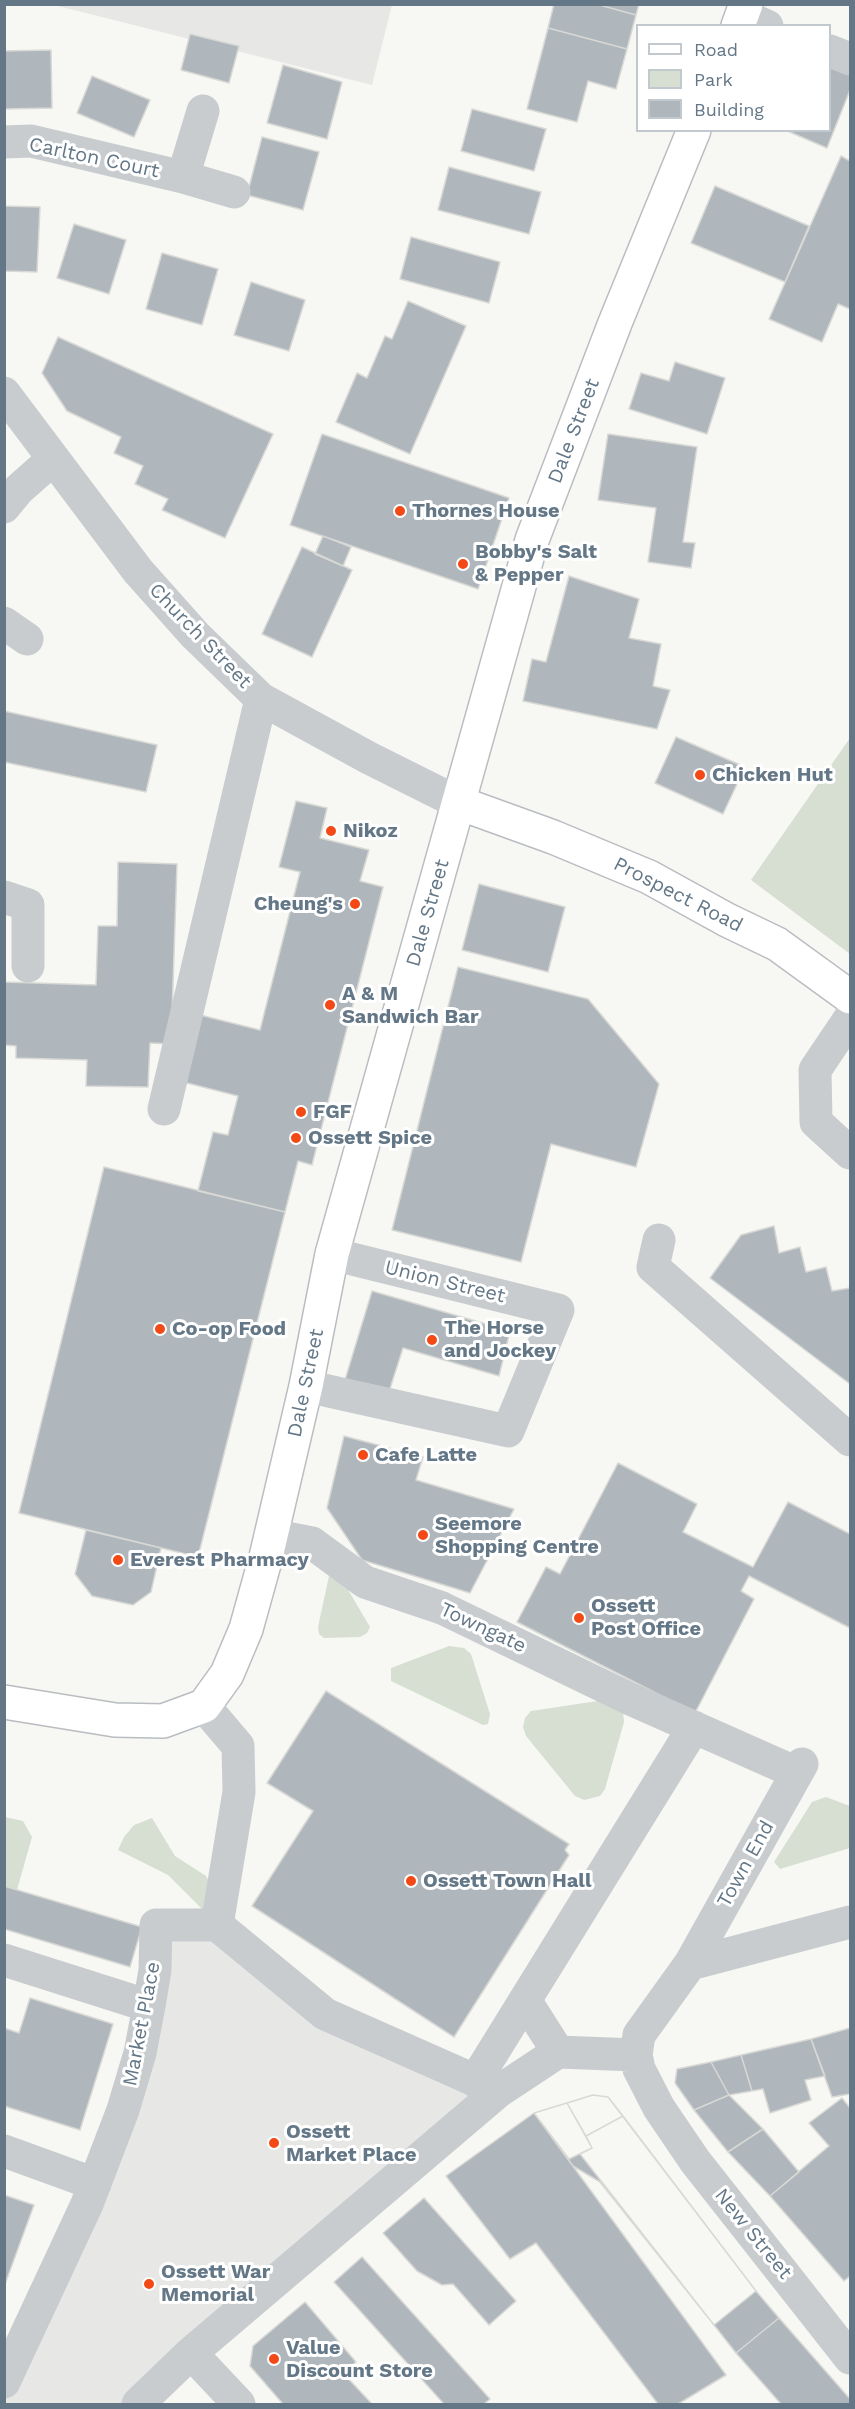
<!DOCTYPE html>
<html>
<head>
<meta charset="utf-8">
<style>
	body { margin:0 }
	#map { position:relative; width:855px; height:2409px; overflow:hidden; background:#f7f7f3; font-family:"Work Sans",sans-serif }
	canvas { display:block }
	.frame { position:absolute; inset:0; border:6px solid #637787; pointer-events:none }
	.legend { position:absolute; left:636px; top:24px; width:195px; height:108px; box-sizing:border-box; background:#fff; border:2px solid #c1c9cf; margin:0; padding:8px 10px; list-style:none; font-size:18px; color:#637787 }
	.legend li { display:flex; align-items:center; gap:12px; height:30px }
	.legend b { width:30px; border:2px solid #c1c9cf }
</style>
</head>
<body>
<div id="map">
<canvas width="855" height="2409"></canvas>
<div class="frame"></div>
<ul class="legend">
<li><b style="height:8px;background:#fff"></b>Road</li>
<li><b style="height:16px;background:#d7dfd3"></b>Park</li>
<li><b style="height:16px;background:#afb7bd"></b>Building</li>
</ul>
</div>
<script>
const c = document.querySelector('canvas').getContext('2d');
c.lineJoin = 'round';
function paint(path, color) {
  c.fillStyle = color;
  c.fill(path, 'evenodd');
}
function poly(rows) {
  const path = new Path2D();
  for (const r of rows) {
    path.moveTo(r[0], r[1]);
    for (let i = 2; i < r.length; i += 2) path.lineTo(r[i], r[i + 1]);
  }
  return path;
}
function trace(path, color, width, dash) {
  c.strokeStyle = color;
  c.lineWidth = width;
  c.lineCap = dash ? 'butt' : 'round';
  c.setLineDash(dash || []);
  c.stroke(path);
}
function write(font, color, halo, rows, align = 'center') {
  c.font = font + ' "Work Sans",sans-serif';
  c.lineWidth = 6;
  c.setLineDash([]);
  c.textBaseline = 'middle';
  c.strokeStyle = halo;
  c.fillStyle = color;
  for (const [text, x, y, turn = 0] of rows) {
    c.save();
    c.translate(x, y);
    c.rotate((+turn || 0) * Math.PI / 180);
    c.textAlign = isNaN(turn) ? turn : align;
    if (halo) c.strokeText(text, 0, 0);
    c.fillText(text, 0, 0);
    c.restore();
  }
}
const built = poly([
	[54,5,392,5,372,85],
	[156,1925,217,1925,325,2014,499,2091,138,2404,5,2404,4,2383,87,2204]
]);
const green = poly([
	[850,738,850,954,751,880],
	[335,1573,340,1576,370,1627,367,1633,360,1637,324,1638,319,1634,318,1627,329,1576],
	[449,1646,464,1648,471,1654,490,1714,488,1724,483,1725,391,1681,391,1668],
	[604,1700,623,1712,624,1722,605,1789,600,1796,584,1800,575,1796,526,1736,523,1727,525,1718,531,1711],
	[826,1797,850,1806,850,1848,780,1869,774,1862,812,1802],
	[5,1817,23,1821,32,1837,17,1890,5,1886],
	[152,1818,175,1856,206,1876,217,1896,216,1906,202,1909,168,1875,118,1850,124,1837,134,1825]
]);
const building = poly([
	[554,4,596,4,636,15,627,49,548,28,554,4],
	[596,4,639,4,636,15,596,4],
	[548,28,627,49,616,89,588,81,577,122,527,109,548,28],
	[190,34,239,46,229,83,181,70,190,34],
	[51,50,52,108,4,109,4,51,51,50],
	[830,63,850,72,850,90,827,148,785,130,830,130,830,63],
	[283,65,342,82,327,139,267,123,283,65],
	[92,76,150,100,134,137,77,113,92,76],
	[472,109,546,129,534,171,461,151,472,109],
	[262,137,319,152,303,210,247,195,262,137],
	[841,156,850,161,850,309,838,304,822,342,769,319,841,156],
	[449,167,541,192,529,234,438,210,449,167],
	[715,186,809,226,785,282,691,243,715,186],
	[4,206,40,207,37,272,4,271,4,206],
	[74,224,126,240,109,294,57,278,74,224],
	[411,237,500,262,489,303,400,279,411,237],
	[162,253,218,269,202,325,146,309,162,253],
	[251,282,305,300,289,351,234,335,251,282],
	[408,301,466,326,410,454,336,422,357,373,367,378,385,336,392,339,408,301],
	[58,337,273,434,225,538,162,510,168,499,135,484,143,466,114,453,121,437,67,411,42,373,58,337],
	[675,362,725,378,707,434,629,409,641,373,669,381,675,362],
	[322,434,509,498,478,589,290,525,322,434],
	[608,434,697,447,683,542,695,543,691,568,648,562,656,508,598,500,608,434],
	[323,536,351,547,343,566,315,554,323,536],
	[302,547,352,570,312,657,262,634,302,547],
	[569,576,639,599,629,638,661,644,653,686,670,690,657,729,523,701,532,659,546,662,569,576],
	[4,711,157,745,146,792,4,762,4,711],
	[676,737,745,767,723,814,655,783,676,737],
	[296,801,327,808,320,838,369,850,360,881,383,887,312,1165,298,1161,285,1212,198,1191,213,1132,228,1135,238,1096,183,1082,200,1015,260,1030,300,872,279,867,296,801],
	[118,862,177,864,171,1044,150,1043,148,1087,86,1086,87,1060,16,1058,16,1046,4,1045,4,982,96,985,98,926,117,926,118,862],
	[479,884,565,907,548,972,462,950,479,884],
	[458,967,588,999,659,1084,636,1167,551,1144,521,1262,392,1230,458,967],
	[104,1167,285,1212,198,1557,19,1513,104,1167],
	[774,1226,779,1253,800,1247,806,1272,826,1267,832,1291,850,1288,850,1384,710,1278,741,1235,774,1226],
	[372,1291,510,1331,499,1376,403,1348,387,1398,344,1383,372,1291],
	[344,1436,423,1457,416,1480,514,1509,470,1593,362,1560,327,1508,344,1436],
	[618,1463,697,1504,683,1532,753,1567,788,1502,850,1534,850,1628,749,1576,741,1591,754,1599,695,1713,517,1622,546,1567,560,1574,618,1463],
	[86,1530,161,1548,151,1592,133,1605,92,1596,75,1574,86,1530],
	[326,1691,569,1844,565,1850,569,1855,454,2037,252,1906,313,1811,267,1783,326,1691],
	[4,1886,142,1927,130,1967,4,1929,4,1886],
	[30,1998,113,2024,80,2130,4,2106,4,2028,19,2033,30,1998],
	[850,2028,850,2094,832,2097,811,2039,850,2028],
	[811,2039,825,2076,805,2080,811,2100,770,2113,763,2089,752,2091,741,2055,811,2039],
	[741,2055,752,2091,729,2095,711,2062,741,2055],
	[711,2062,729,2095,694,2110,675,2083,677,2069,711,2062],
	[593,2095,608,2097,756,2291,714,2325,600,2182,573,2166,534,2113,593,2095],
	[593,2095,608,2097,623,2116,586,2136,567,2103,593,2095],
	[729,2095,763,2129,728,2152,694,2110,729,2095],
	[842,2098,850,2108,850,2276,844,2281,770,2196,829,2146,809,2123,842,2098],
	[567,2103,592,2148,569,2159,534,2113,567,2103],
	[534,2113,726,2375,678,2404,658,2404,536,2243,510,2259,446,2176,534,2113],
	[623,2116,756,2291,714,2325,580,2154,592,2148,586,2136,623,2116],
	[763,2129,799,2172,770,2196,728,2152,763,2129],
	[4,2195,34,2205,4,2287,4,2195],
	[424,2198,516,2301,489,2325,453,2284,442,2285,417,2271,383,2233,424,2198],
	[362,2257,490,2399,484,2404,444,2404,334,2282,362,2257],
	[756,2291,779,2318,736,2353,714,2325,756,2291],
	[305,2302,356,2362,343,2373,372,2404,283,2404,250,2366,253,2346,305,2302],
	[779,2318,850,2399,850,2404,781,2404,736,2353,779,2318]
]);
const minor = poly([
	[742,15,767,26],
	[830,51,850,59],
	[4,142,31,141,183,177,234,192],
	[183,177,203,111],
	[4,393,138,571,195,635,261,699,369,758,459,803],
	[4,507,18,490,53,459],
	[4,623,27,639],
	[4,897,28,905,28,966],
	[850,1018,815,1070,816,1122,850,1153],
	[164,1109,261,699],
	[659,1240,653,1267,850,1440],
	[306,1386,508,1431,558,1310,332,1254],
	[271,1535,312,1543,365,1582,442,1608,628,1698,797,1773],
	[204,1706,238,1746,239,1792,217,1925],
	[850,1922,690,1964,639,2035,636,2055,639,2069,659,2108,695,2161,850,2358],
	[4,1960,149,2006],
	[690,1964,802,1764],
	[525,2000,558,2052],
	[475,2081,694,1727],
	[4,2151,95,2184],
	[191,2353,239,2404],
	[4,2382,87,2204,123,2110,140,2053,149,2006,155,1970,156,1925,217,1925,325,2014,499,2091],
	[138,2404,191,2353,499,2091,558,2052,636,2055]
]);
const major = poly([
	[738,26,746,4],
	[459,803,553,837,649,877,727,920,777,944,850,997],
	[4,1702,115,1720,163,1721,204,1706,227,1674,246,1629,266,1557,306,1386,332,1254,532,540,615,323,694,130]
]);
const markers = [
	[400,511,6,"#f34916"],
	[463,564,6,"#f34916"],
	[700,775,6,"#f34916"],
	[331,831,6,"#f34916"],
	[355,904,6,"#f34916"],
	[330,1005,6,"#f34916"],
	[301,1112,6,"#f34916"],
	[296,1138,6,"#f34916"],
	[160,1329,6,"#f34916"],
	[432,1340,6,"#f34916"],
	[363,1455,6,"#f34916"],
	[423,1535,6,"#f34916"],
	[118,1560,6,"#f34916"],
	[579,1618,6,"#f34916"],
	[411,1881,6,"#f34916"],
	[274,2143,6,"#f34916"],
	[149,2284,6,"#f34916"],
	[274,2359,6,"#f34916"]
];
const streetNames = [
	["Carlton Court",94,158,12],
	["Dale Street",574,431,-69],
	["Church Street",200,636,46],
	["Prospect Road",678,895,27],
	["Dale Street",428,913,-74],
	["Union Street",445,1282,14],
	["Dale Street",306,1383,-78],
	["Towngate",483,1628,25],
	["Town End",746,1864,-61],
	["Market Place",142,2024,-79],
	["New Street",753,2234,51]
];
const poiNames = [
	["Thornes House",412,511],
	["Bobby's Salt",475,552],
	["& Pepper",475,575],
	["Chicken Hut",712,775],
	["Nikoz",343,831],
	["Cheung's",343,904,"right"],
	["A & M",342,994],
	["Sandwich Bar",342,1017],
	["FGF",313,1112],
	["Ossett Spice",308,1138],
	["The Horse",444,1328],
	["and Jockey",444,1351],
	["Co-op Food",172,1329],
	["Cafe Latte",375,1455],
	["Seemore",435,1524],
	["Shopping Centre",435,1547],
	["Everest Pharmacy",130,1560],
	["Ossett",591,1606],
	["Post Office",591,1629],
	["Ossett Town Hall",423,1881],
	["Ossett",286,2132],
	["Market Place",286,2155],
	["Ossett War",161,2272],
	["Memorial",161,2295],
	["Value",286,2348],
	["Discount Store",286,2371]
];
paint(built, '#e7e8e6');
paint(green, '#d7dfd3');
paint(building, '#afb7bd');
trace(building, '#d8d8d5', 1.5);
trace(major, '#b9bdc1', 36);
trace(minor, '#c9cccf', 33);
trace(major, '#fff', 33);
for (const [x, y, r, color] of markers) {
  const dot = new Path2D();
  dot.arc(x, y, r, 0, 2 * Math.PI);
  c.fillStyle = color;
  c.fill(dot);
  trace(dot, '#fff', 2);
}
write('20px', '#637787', '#fff', streetNames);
write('bold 20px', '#637787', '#fff', poiNames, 'left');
</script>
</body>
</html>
